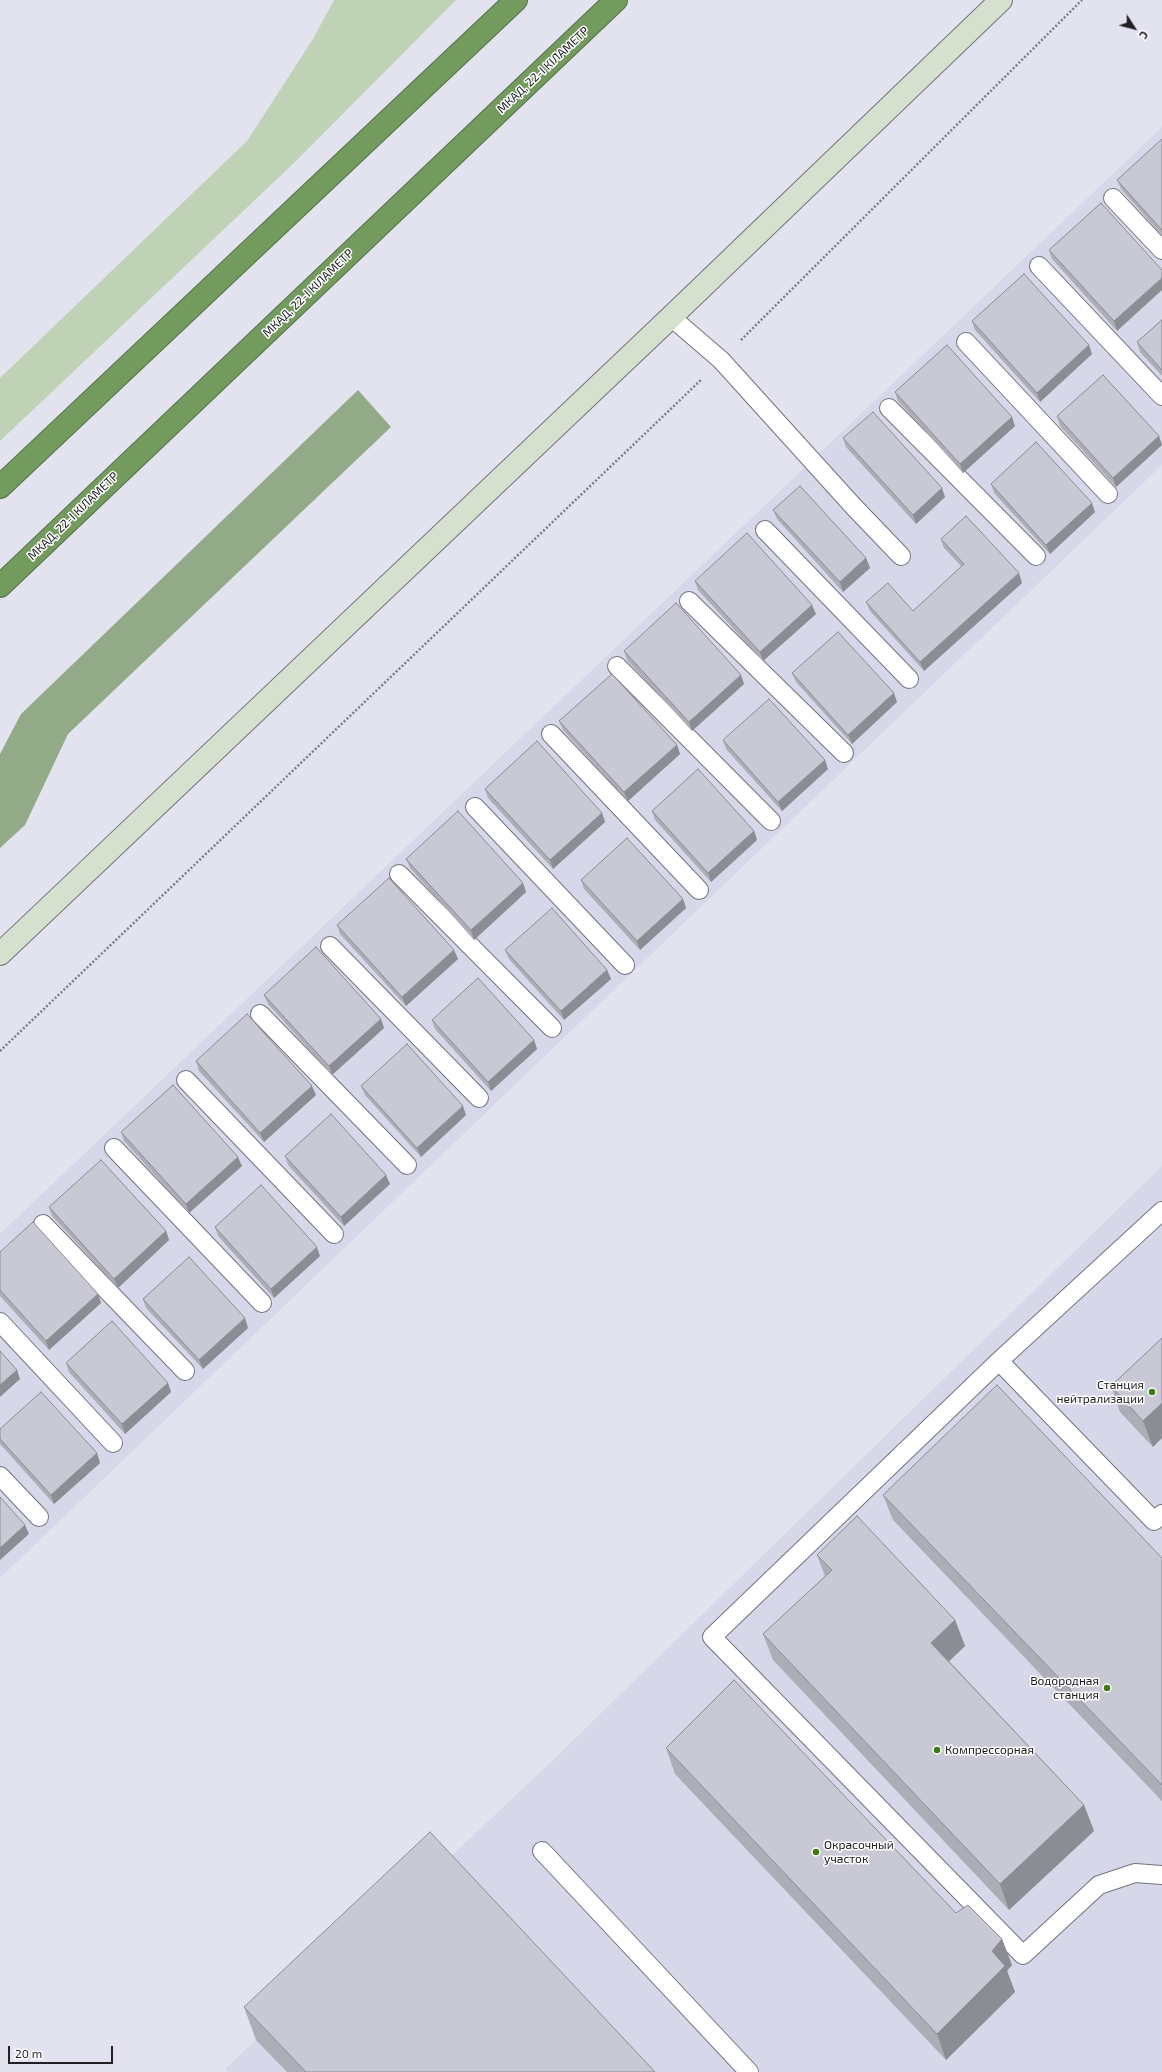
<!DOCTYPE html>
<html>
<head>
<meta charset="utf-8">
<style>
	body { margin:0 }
	#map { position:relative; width:1162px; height:2072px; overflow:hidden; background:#e2e3ee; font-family:"Exo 2",sans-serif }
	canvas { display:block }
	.north { position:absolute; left:1114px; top:8px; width:40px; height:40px; -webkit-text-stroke:3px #fff; paint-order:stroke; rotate:126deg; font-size:11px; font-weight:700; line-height:16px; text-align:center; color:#202024 }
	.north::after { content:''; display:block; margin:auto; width:14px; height:18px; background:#202024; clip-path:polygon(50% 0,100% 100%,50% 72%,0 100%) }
	.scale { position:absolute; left:8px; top:2046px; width:105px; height:18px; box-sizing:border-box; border:2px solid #202024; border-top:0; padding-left:5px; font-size:12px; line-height:14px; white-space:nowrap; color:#202024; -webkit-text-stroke:3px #fff; paint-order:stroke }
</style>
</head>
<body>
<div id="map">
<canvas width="1162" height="2072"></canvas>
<div class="north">С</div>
<div class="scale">20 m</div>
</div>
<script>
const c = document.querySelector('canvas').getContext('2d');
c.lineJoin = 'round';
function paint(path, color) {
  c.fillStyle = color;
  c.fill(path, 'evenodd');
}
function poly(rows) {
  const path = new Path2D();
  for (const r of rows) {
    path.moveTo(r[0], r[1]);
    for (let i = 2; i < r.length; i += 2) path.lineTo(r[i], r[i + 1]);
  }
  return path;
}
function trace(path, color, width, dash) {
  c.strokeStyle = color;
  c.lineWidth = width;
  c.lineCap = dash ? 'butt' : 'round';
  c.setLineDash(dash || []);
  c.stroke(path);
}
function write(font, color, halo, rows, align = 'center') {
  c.font = font + ' "Exo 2",sans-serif';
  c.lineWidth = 3;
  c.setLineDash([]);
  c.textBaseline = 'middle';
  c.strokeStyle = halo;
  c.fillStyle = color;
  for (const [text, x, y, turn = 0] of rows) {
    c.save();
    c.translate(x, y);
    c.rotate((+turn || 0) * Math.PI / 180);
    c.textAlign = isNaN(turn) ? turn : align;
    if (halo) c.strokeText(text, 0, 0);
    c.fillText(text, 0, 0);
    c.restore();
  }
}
const built = poly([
	[1162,127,1162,465,0,1578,0,1234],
	[1162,1166,1162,2072,228,2072,225,2069,551,1762]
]);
const green = poly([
	[334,0,456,0,293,164,0,441,0,378,247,141,313,39]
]);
const forest = poly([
	[358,390,391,427,68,734,25,825,0,848,0,754,21,714]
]);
const path = poly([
	[741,340,1082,0],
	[0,1051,702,379]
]);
const lane = poly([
	[1113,198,1162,250],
	[1039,266,1162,396],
	[671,317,721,360,854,507,901,556],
	[966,342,1108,494],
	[889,408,1036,556],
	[765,530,909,679],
	[689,601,844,753],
	[617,666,771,821],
	[551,734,699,890],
	[475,807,625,965],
	[399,874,552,1028],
	[330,946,479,1098],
	[260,1014,407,1165],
	[186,1080,334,1234],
	[114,1148,262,1303],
	[1162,1211,999,1361,712,1637,1023,1955,1099,1885,1135,1873,1162,1875],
	[43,1224,185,1371],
	[0,1322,113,1443],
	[999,1361,1154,1521,1162,1514],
	[0,1476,39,1517],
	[542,1851,749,2072]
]);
const secondary = poly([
	[0,954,671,317,1001,0]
]);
const highway = poly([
	[0,487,516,0],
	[0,586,616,0]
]);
const wall = poly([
	[1162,139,1162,235,1121,189,1117,180],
	[1101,203,1117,331,1052,259,1049,250],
	[1162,320,1162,376,1140,352,1137,342],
	[972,321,1089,345,1092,354,1040,402,975,330],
	[895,392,1015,426,963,473,898,401],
	[1057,416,1159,436,1162,445,1116,487,1060,426],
	[843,438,945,497,916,524,846,447],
	[991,484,1095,512,1050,554,994,493],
	[773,510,866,558,870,568,843,592,777,519],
	[941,539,1022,583,924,671,870,611,866,602,913,611,962,567,944,548],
	[695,581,816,614,763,661,698,590],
	[624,651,741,675,744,684,692,731,627,660],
	[792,673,897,702,852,744,796,682],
	[559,721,677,745,680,754,628,801,563,730],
	[723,740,828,769,782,811,726,749],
	[485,789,602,813,605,822,553,869,488,798],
	[652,811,754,831,757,840,711,882,655,820],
	[406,859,523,883,526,892,474,940,410,868],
	[581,880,683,899,686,908,640,950,584,889],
	[337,925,454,950,458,959,406,1006,340,934],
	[505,950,607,970,611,979,564,1020,509,959],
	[264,995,381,1019,384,1028,332,1075,268,1004],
	[432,1020,534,1040,537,1049,491,1091,435,1029],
	[196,1061,316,1095,264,1142,199,1071],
	[361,1086,466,1115,421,1157,365,1095],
	[121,1132,242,1166,189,1213,124,1141],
	[285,1156,390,1184,344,1226,288,1165],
	[49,1207,166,1231,169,1240,118,1288,52,1216],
	[215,1227,320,1256,274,1298,218,1236],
	[0,1252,98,1294,101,1303,49,1350,0,1296],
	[143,1299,248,1328,203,1369,146,1308],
	[1162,1338,1153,1447,1120,1412,1111,1386],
	[66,1363,168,1383,171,1392,125,1434,69,1372],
	[0,1429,100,1463,54,1504,0,1444],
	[883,1495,1162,1558,1162,1801,893,1520],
	[817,1555,955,1620,965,1646,949,1661,1084,1805,1094,1831,1009,1910,773,1660,763,1634,825,1576],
	[666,1748,1002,1939,1012,1965,1007,1971,1015,1992,946,2060,675,1774],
	[244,2007,655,2072,287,2072,256,2040]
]);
const shadedWall = poly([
	[1162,278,1162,290,1117,331,1114,321],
	[1089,345,1092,354,1040,402,1037,393],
	[1012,417,1015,426,963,473,960,464],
	[1159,436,1162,445,1116,487,1113,478],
	[942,488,945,497,916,524,913,515],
	[1092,503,1095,512,1050,554,1046,545],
	[866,558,870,568,843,592,840,582],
	[1019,573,1022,583,924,671,920,662],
	[812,605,816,614,763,661,760,652],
	[741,675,744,684,692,731,689,722],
	[894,693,897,702,852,744,848,735],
	[677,745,680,754,628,801,624,792],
	[825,760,828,769,782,811,778,802],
	[602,813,605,822,553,869,550,860],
	[754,831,757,840,711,882,708,873],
	[523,883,526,892,474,940,471,930],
	[683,899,686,908,640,950,637,941],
	[454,950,458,959,406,1006,402,997],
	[607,970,611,979,564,1020,561,1011],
	[381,1019,384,1028,332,1075,329,1066],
	[534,1040,537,1049,491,1091,488,1082],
	[312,1086,316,1095,264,1142,260,1133],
	[463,1106,466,1115,421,1157,417,1148],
	[238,1157,242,1166,189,1213,186,1204],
	[386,1175,390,1184,344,1226,341,1217],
	[166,1231,169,1240,118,1288,114,1279],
	[317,1247,320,1256,274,1298,271,1289],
	[98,1294,101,1303,49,1350,46,1341],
	[245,1318,248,1328,203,1369,199,1360],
	[17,1370,20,1379,0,1397,0,1385],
	[168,1383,171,1392,125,1434,122,1424],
	[1162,1403,1162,1438,1153,1447,1143,1421],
	[97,1453,100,1463,54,1504,51,1495],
	[25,1525,29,1534,0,1560,0,1548],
	[955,1620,965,1646,941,1669,931,1643],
	[1084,1805,1094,1831,1009,1910,1000,1884],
	[1002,1939,1012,1965,1007,1971,1015,1992,946,2060,937,2034,992,1951]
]);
const building = poly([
	[1162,139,1162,230,1117,180,1162,139],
	[1101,203,1162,270,1162,278,1114,321,1049,250,1101,203],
	[1024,274,1089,345,1037,393,972,321,1024,274],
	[1162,320,1162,370,1137,342,1162,320],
	[947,345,1012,417,960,464,895,392,947,345],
	[1103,375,1159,436,1113,478,1057,416,1103,375],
	[873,412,942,488,913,515,843,438,873,412],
	[1036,442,1092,503,1046,545,991,484,1036,442],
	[800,486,866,558,840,582,773,510,800,486],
	[966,516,1019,573,920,662,866,602,888,583,913,611,964,564,941,539,966,516],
	[747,533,812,605,760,652,695,581,747,533],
	[676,603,741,675,689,722,624,651,676,603],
	[838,632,894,693,848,735,792,673,838,632],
	[612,674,677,745,624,792,559,721,612,674],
	[769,699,825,760,778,802,723,740,769,699],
	[537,741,602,813,550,860,485,789,537,741],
	[698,769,754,831,708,873,652,811,698,769],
	[458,811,523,883,471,930,406,859,458,811],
	[627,838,683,899,637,941,581,880,627,838],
	[389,878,454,950,402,997,337,925,389,878],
	[552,908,607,970,561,1011,505,950,552,908],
	[316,947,381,1019,329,1066,264,995,316,947],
	[478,978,534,1040,488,1082,432,1020,478,978],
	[247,1014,312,1086,260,1133,196,1061,247,1014],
	[407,1044,463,1106,417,1148,361,1086,407,1044],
	[173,1085,238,1157,186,1204,121,1132,173,1085],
	[331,1114,386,1175,341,1217,285,1156,331,1114],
	[101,1160,166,1231,114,1279,49,1207,101,1160],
	[261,1185,317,1247,271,1289,215,1227,261,1185],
	[33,1222,98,1294,46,1341,0,1290,0,1252,33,1222],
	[189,1257,245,1318,199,1360,143,1299,189,1257],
	[112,1321,168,1383,122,1424,66,1363,112,1321],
	[1162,1338,1162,1403,1143,1421,1111,1386,1162,1338],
	[0,1351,17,1370,0,1385,0,1351],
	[997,1385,1162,1558,1162,1785,883,1495,997,1385],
	[41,1392,97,1453,51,1495,0,1439,0,1429,41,1392],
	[0,1497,25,1525,0,1548,0,1497],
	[857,1516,955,1620,931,1643,1084,1805,1000,1884,763,1634,832,1570,817,1555,857,1516],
	[734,1680,956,1913,968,1905,1002,1939,992,1951,1005,1966,937,2034,666,1748,734,1680],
	[430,1832,655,2072,306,2072,244,2007,430,1832]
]);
const markers = [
	[1152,1392,4,"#407a12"],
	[1107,1688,4,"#407a12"],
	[937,1750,4,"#407a12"],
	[816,1852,4,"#407a12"]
];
const streetNames = [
	["МКАД, 22-І КІЛАМЕТР",543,70,-43],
	["МКАД, 22-І КІЛАМЕТР",308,293,-44],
	["МКАД, 22-І КІЛАМЕТР",73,516,-44]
];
const poiNames = [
	["Станция",1144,1385],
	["нейтрализации",1144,1399],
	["Водородная",1099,1681],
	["станция",1099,1695],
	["Компрессорная",945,1750,"left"],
	["Окрасочный",824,1845,"left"],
	["участок",824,1859,"left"]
];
paint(built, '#d6d7e9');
paint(green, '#bfd2b6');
paint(forest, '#93aa88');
trace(lane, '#73737d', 20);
trace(secondary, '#73737d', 24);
trace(highway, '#557049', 24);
trace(path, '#7d7d85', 2.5, [2, 2]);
trace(lane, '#fff', 18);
trace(secondary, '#d5e1ce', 22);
trace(highway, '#729b5d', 22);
paint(wall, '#acadb6');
paint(shadedWall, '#8c8d94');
paint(building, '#c8c9d4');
trace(building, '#8c8d94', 1);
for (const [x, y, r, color] of markers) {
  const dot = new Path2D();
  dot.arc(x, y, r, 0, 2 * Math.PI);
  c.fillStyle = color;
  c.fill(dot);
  trace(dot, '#fff', 1.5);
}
write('12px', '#202024', '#fff', streetNames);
write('12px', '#202024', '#fff', poiNames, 'right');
</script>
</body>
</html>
